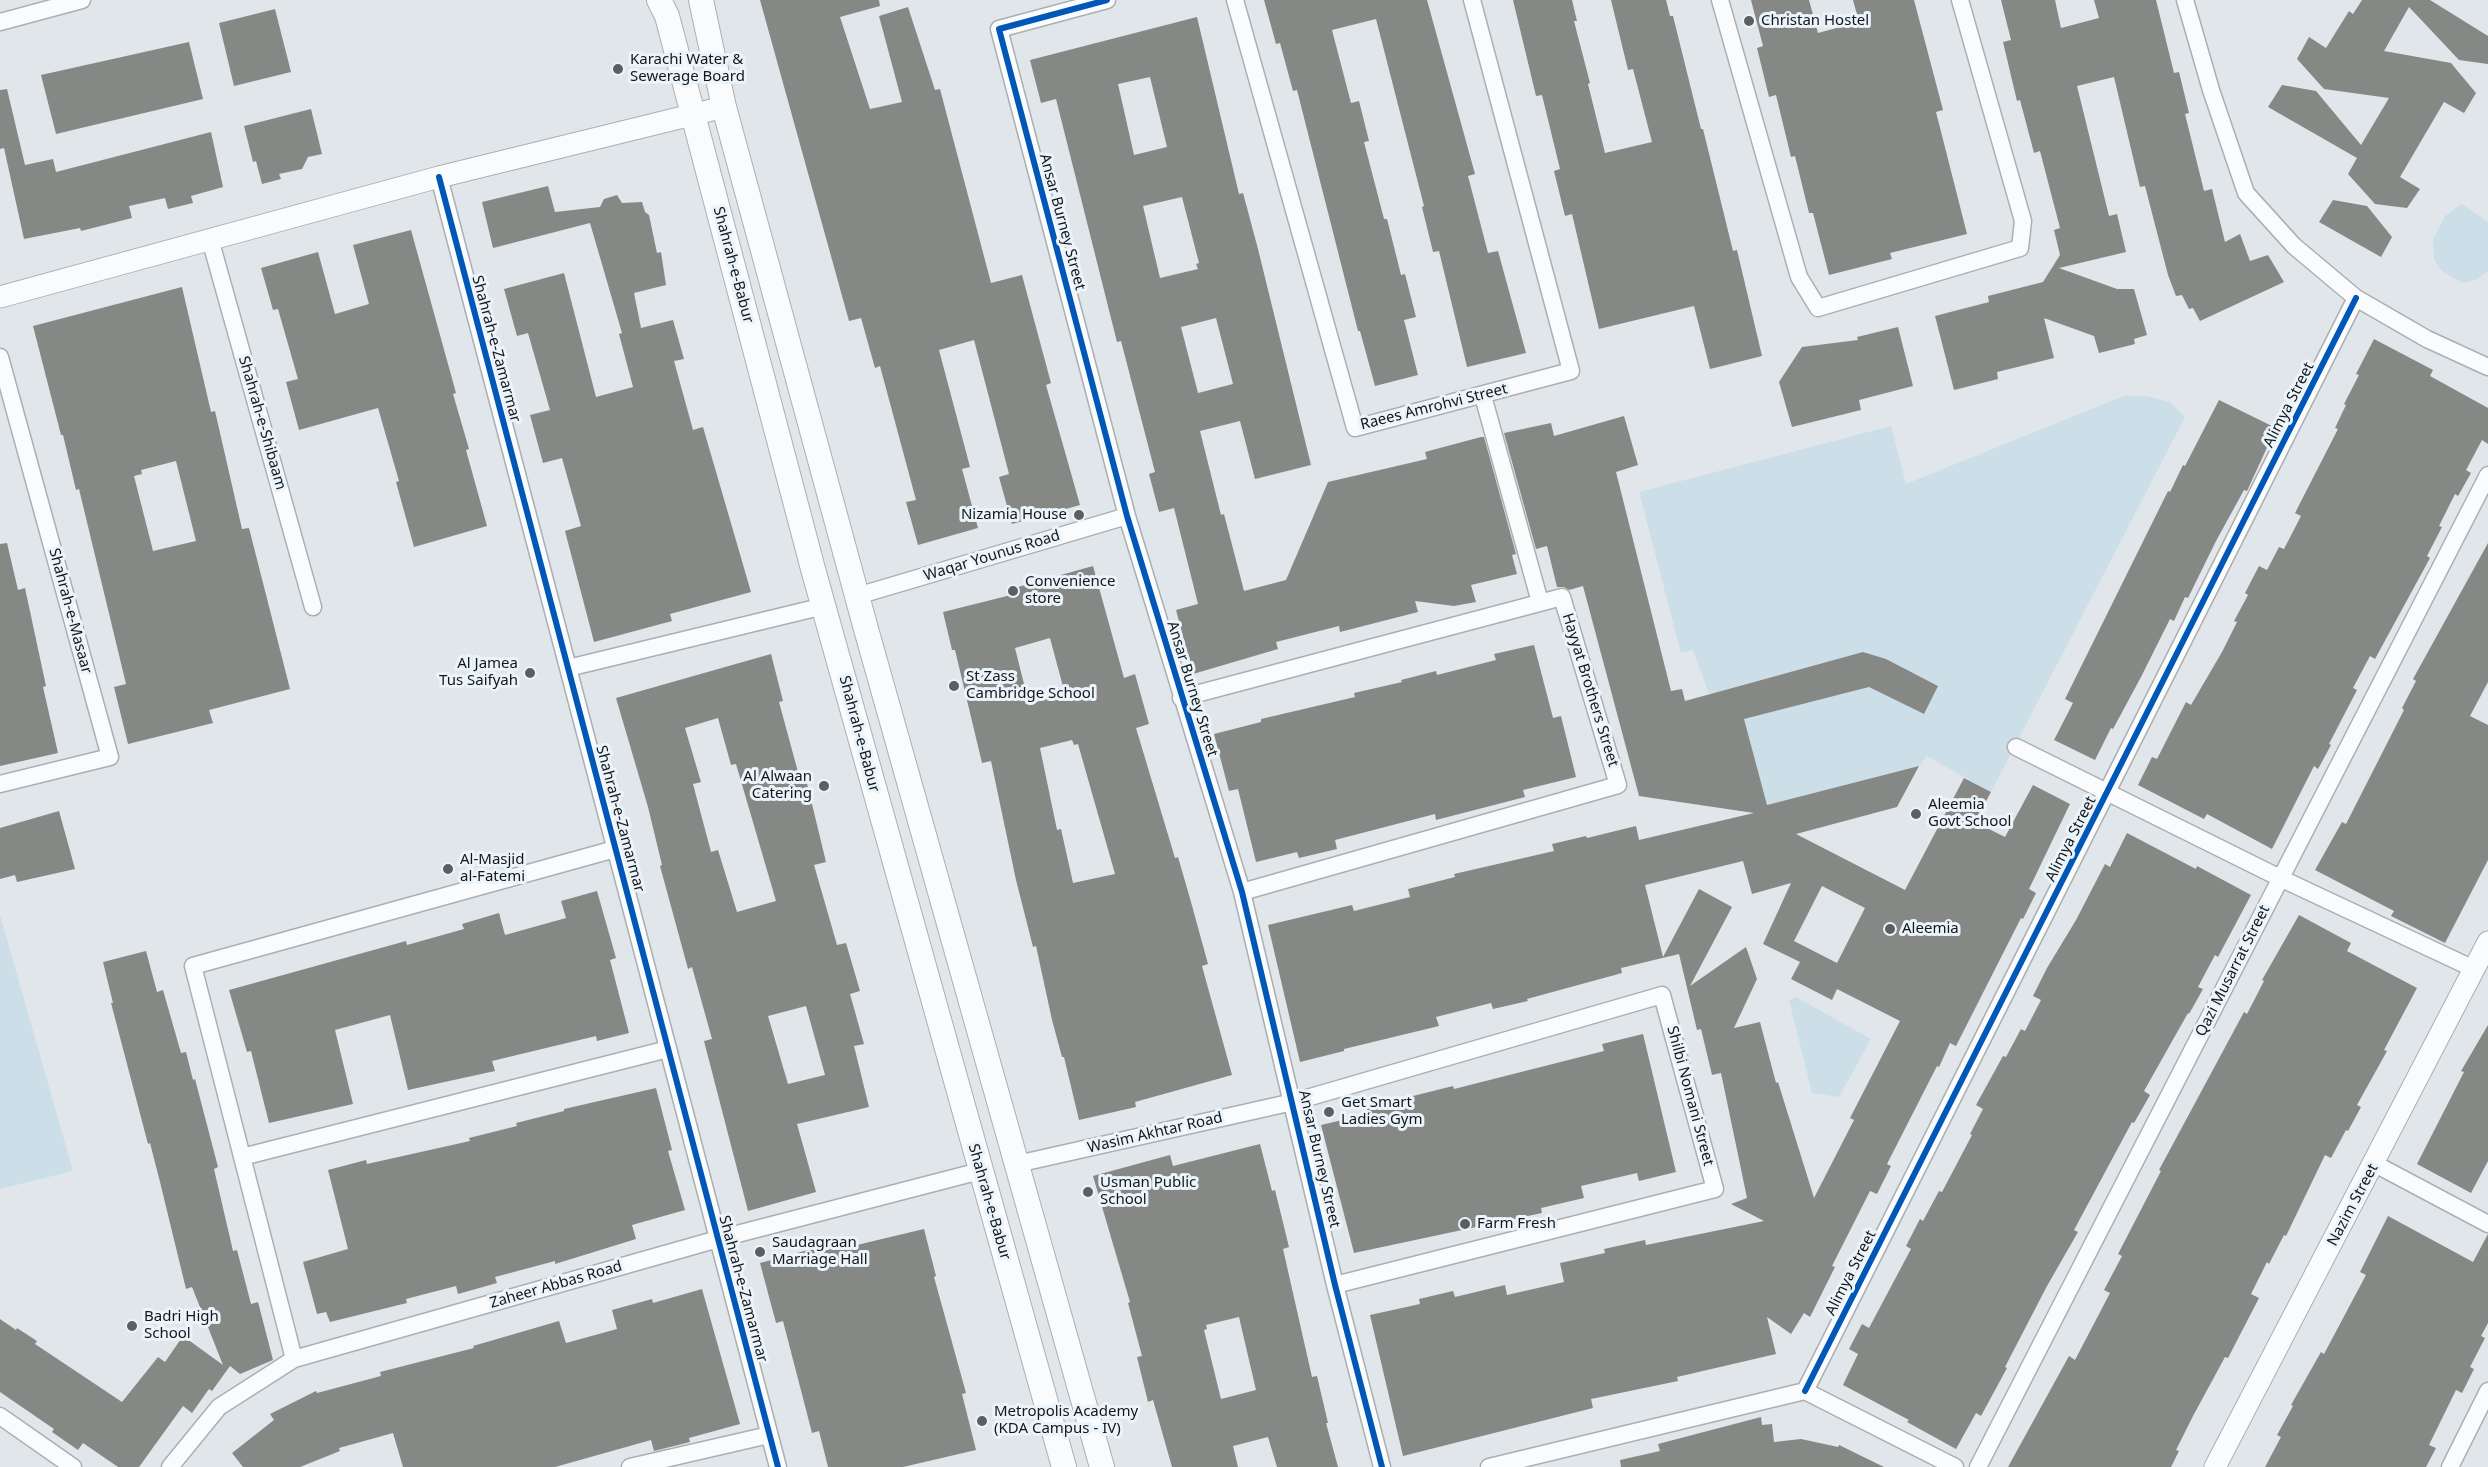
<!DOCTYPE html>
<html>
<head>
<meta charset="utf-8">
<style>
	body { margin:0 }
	canvas { display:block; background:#e0e6ea }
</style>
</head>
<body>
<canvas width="2488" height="1467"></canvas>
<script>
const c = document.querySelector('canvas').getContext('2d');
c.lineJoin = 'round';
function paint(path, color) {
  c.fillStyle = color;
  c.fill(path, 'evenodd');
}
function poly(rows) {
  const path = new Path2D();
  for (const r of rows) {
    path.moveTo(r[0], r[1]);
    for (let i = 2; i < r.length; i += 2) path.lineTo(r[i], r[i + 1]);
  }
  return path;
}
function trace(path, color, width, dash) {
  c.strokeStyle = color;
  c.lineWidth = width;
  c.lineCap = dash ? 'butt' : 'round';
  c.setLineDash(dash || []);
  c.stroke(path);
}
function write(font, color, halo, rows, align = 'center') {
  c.font = font + ' "Noto Sans",sans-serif';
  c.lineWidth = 6;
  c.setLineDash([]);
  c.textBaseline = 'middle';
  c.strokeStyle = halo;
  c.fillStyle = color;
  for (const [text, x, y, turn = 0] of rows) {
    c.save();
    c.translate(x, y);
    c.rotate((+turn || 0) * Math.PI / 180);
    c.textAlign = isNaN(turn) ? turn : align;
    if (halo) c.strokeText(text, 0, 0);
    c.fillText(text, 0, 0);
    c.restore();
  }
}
const green = poly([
	[2462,204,2488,222,2488,271,2476,280,2463,283,2442,271,2434,260,2433,239,2445,216],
	[2124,396,2147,396,2170,402,2185,417,1991,792,1927,756,1919,766,1767,805,1744,719,1869,687,1924,714,1938,686,1886,659,1863,652,1709,694,1693,650,1681,653,1639,492,1891,426,1906,484],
	[0,915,73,1171,0,1189],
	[1796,997,1871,1039,1839,1097,1812,1093,1789,1000]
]);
const building = poly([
	[760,0,879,0,880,6,840,17,870,109,902,102,879,16,908,7,935,90,940,89,991,283,1022,275,1051,383,1046,385,1080,505,1012,524,999,477,1009,474,974,340,939,350,970,467,962,469,978,528,918,545,906,502,916,500,880,366,875,368,861,318,849,321],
	[1264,0,1427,0,1475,174,1468,176,1488,253,1498,251,1526,353,1467,367,1439,251,1433,252,1422,207,1424,206,1376,19,1332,30,1351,103,1359,101,1369,141,1364,142,1384,219,1387,219,1401,275,1405,274,1416,317,1404,320,1418,375,1375,386,1360,331,1358,331,1297,90,1293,91,1280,43,1276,44],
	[1513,0,1572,0,1577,21,1574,21,1590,83,1588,84,1605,153,1652,142,1633,69,1628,70,1611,0,1666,0,1670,16,1673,16,1701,129,1703,129,1733,251,1737,250,1762,356,1710,369,1694,306,1599,329,1572,214,1565,216,1554,171,1560,169,1542,95,1536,96],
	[1751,0,1809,0,1818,33,1859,22,1853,0,1914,0,1943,110,1936,112,1967,234,1890,253,1892,259,1829,275,1813,213,1809,213,1795,156,1791,157,1776,95,1769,97,1757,48,1763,46],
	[2001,0,2055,0,2061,28,2099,18,2094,0,2156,0,2174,73,2179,72,2189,113,2185,114,2204,191,2212,189,2225,242,2240,234,2250,261,2268,255,2284,282,2200,321,2193,308,2189,309,2182,295,2176,296,2168,275,2145,186,2140,187,2114,77,2077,86,2109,216,2117,214,2126,252,2059,268,2117,289,2134,289,2147,335,2134,339,2135,344,2099,353,2094,336,2044,318,2054,358,1997,372,1998,379,1954,390,1935,316,1989,302,1988,296,2043,282,2060,255,2054,230,2060,228,2040,151,2034,153,2020,100,2017,101,2003,42,2011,40],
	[2362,0,2430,0,2488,36,2488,64,2459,60,2409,7,2384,51,2451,63,2476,93,2464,113,2444,102,2400,177,2420,189,2407,208,2375,204,2348,174,2357,158,2268,107,2282,85,2316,91,2361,145,2389,98,2324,89,2297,59,2309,37,2326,48,2349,11,2353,14],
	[275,9,291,72,234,86,219,23],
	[1197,17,1239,194,1243,193,1258,249,1311,465,1255,479,1240,421,1200,431,1221,515,1224,514,1244,591,1286,580,1328,482,1427,459,1425,452,1481,437,1484,437,1516,554,1512,555,1517,574,1471,585,1476,602,1454,606,1415,601,1418,612,1340,632,1339,626,1276,642,1278,649,1193,674,1176,610,1198,604,1174,508,1159,512,1149,474,1155,472,1121,341,1117,342,1056,99,1041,103,1030,60],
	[1150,77,1167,147,1134,155,1118,84],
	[1182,197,1199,263,1196,264,1198,269,1160,278,1143,206],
	[1216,318,1233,384,1198,393,1181,327],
	[189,42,203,99,56,134,41,75],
	[7,89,25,165,53,159,56,172,211,132,223,187,191,196,193,203,168,209,165,198,129,206,132,218,81,231,80,228,24,239,4,148,0,149,0,90],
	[311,109,322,154,308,157,302,169,279,174,281,179,262,184,256,161,253,162,244,126],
	[548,186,555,212,600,207,604,199,617,195,622,203,642,202,645,212,649,215,657,253,661,252,666,285,634,293,641,328,673,320,684,359,674,361,693,430,703,427,751,592,670,614,672,621,594,642,565,531,581,526,562,458,543,463,530,415,550,410,528,333,517,336,504,289,564,273,596,397,633,387,619,334,622,333,590,223,493,248,482,202],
	[2333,200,2367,206,2392,237,2381,257,2319,222],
	[411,230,456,393,453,394,469,449,466,450,487,526,414,547,396,482,399,481,378,408,299,430,286,382,298,379,278,309,273,310,261,268,318,252,335,314,369,304,353,245],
	[182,287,211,412,215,411,242,529,249,528,290,689,209,710,213,723,128,744,114,687,126,684,79,489,76,490,63,435,61,435,33,326],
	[176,461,196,541,153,551,134,476,142,474,141,470],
	[1898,327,1913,386,1859,400,1861,410,1792,427,1779,382,1802,347,1858,340,1857,337],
	[2374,339,2433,370,2430,376,2488,408,2488,444,2482,440,2466,470,2471,473,2458,496,2455,494,2439,526,2442,527,2427,556,2430,558,2375,659,2370,656,2353,688,2357,690,2329,744,2331,745,2318,769,2314,766,2272,849,2207,814,2204,819,2138,785,2152,757,2157,759,2186,702,2191,705,2222,652,2237,622,2234,621,2248,595,2245,593,2259,566,2267,570,2279,547,2284,549,2301,516,2295,513,2338,429,2335,428,2346,405,2344,404,2359,375,2356,374],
	[2219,400,2276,428,2247,491,2244,490,2216,541,2188,598,2185,597,2174,621,2170,619,2141,677,2113,729,2111,728,2095,760,2054,740,2073,703,2065,699,2168,491,2170,492,2183,465,2185,466],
	[1624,416,1638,465,1616,472,1671,691,1682,689,1685,701,1863,652,1886,659,1938,686,1924,714,1869,687,1744,719,1767,805,1919,766,1897,807,1796,834,1905,890,1964,778,1991,792,1975,822,2005,837,2033,785,2070,804,2029,889,2036,893,2023,919,2021,918,1956,1046,1950,1043,1939,1067,1937,1066,1887,1164,1891,1166,1877,1194,1870,1191,1832,1266,1835,1267,1810,1317,1804,1313,1791,1334,1767,1317,1776,1354,1677,1377,1678,1381,1591,1399,1593,1408,1403,1456,1370,1315,1420,1304,1419,1299,1453,1291,1455,1297,1505,1285,1507,1295,1564,1282,1560,1263,1605,1253,1604,1249,1645,1240,1646,1245,1764,1221,1731,1204,1747,1198,1721,1073,1712,1075,1701,1029,1697,1030,1679,954,1621,968,1622,973,1527,999,1528,1001,1493,1009,1491,1003,1436,1017,1439,1026,1344,1049,1344,1051,1300,1062,1268,925,1352,905,1354,911,1410,897,1408,889,1455,877,1454,874,1554,851,1552,844,1586,836,1587,838,1636,826,1639,840,1754,813,1639,796,1583,586,1569,590,1564,587,1557,587,1547,546,1536,549,1504,433,1551,423,1554,436],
	[1743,861,1752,894,1791,883,1763,944,1800,962,1791,979,1832,1000,1837,989,1900,1021,1850,1118,1854,1120,1814,1198,1778,1082,1776,1083,1760,1022,1734,1028,1757,979,1746,947,1690,986,1732,907,1699,889,1663,957,1645,885],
	[1822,886,1865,908,1837,963,1794,941],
	[7,543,18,590,25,588,46,686,43,687,58,753,0,766,0,544],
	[2488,543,2488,682,2470,716,2488,725,2488,860,2445,943,2391,916,2394,911,2315,870,2342,822,2346,824,2404,710,2402,708,2416,681,2413,679],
	[1093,566,1124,678,1135,674,1149,724,1136,728,1175,858,1178,857,1191,902,1208,964,1202,966,1232,1075,1135,1102,1136,1107,1079,1120,1064,1057,1062,1057,1052,1020,1036,946,1033,947,1016,880,991,761,982,763,955,650,952,650,943,612,1019,593,1018,587],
	[1050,638,1065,694,1029,704,1015,648],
	[1072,740,1074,745,1078,744,1115,874,1073,883,1061,829,1057,830,1040,748],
	[1534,645,1553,718,1561,716,1576,777,1523,790,1525,797,1436,820,1435,814,1335,840,1337,849,1299,858,1297,852,1256,862,1238,789,1229,791,1214,734,1261,722,1261,719,1355,697,1354,693,1402,682,1401,680,1436,671,1437,675,1496,660,1494,654],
	[771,654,783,701,779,702,798,772,804,771,826,862,814,865,837,945,846,943,860,991,850,994,864,1044,854,1046,869,1107,797,1124,816,1192,748,1211,704,1041,712,1039,692,967,688,969,672,910,660,866,662,865,648,807,616,698],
	[718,718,731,765,736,764,776,901,737,912,718,850,711,852,693,784,701,782,685,728],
	[806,1006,825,1075,788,1084,768,1016],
	[59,811,75,869,17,882,15,875,0,879,0,828],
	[2127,833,2196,869,2197,866,2251,895,2218,957,2215,955,2198,987,2203,989,2189,1014,2188,1013,2144,1091,2150,1095,2134,1123,2132,1122,2074,1230,2078,1232,2047,1286,2005,1367,2007,1368,1981,1416,1976,1413,1956,1449,1907,1422,1909,1420,1843,1385,1858,1354,1849,1349,1862,1324,1869,1328,1911,1249,1906,1246,1920,1219,1923,1221,1939,1191,1942,1192,1972,1135,1970,1134,1983,1109,1976,1105,2003,1056,2006,1057,2021,1029,2025,1031,2041,1000,2033,996,2047,968,2076,920,2105,864,2110,867],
	[597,891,616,958,610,960,629,1033,597,1041,596,1036,492,1061,495,1071,408,1090,390,1015,335,1030,353,1104,269,1123,251,1051,247,1052,229,990,406,941,407,945,464,929,462,924,499,913,505,935,566,918,561,901],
	[2299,915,2351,943,2347,951,2417,988,2384,1050,2387,1051,2357,1105,2361,1107,2348,1131,2346,1130,2331,1158,2325,1155,2286,1236,2284,1235,2269,1264,2267,1262,2251,1294,2259,1298,2228,1358,2225,1357,2193,1416,2176,1450,2179,1451,2171,1467,2008,1467,2069,1356,2075,1360,2110,1293,2104,1290,2122,1256,2118,1254,2161,1171,2159,1170,2244,1012,2247,1014,2264,981,2262,980],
	[146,951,157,992,163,990,181,1053,186,1052,193,1080,195,1079,218,1167,214,1169,233,1251,237,1250,251,1304,258,1302,273,1360,240,1374,230,1366,212,1391,209,1389,192,1413,183,1406,139,1467,118,1467,83,1443,78,1450,52,1432,54,1429,0,1392,0,1319,16,1330,17,1328,37,1341,35,1344,122,1402,158,1357,165,1362,183,1336,223,1365,192,1287,186,1289,160,1182,150,1143,148,1144,111,1003,113,1003,103,962],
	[2488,1025,2488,1161,2471,1193,2417,1164,2464,1072,2461,1071],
	[1643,1034,1676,1172,1639,1181,1637,1173,1581,1186,1584,1198,1541,1208,1542,1213,1354,1253,1321,1125,1368,1114,1367,1108,1413,1096,1453,1086,1454,1089,1604,1051,1602,1044],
	[656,1088,672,1150,668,1151,685,1210,632,1225,636,1239,555,1264,555,1261,495,1277,497,1283,458,1294,456,1286,406,1299,407,1303,330,1322,326,1312,317,1314,303,1262,348,1249,328,1170,366,1160,367,1164,470,1141,469,1138,517,1126,516,1123,564,1111,564,1109],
	[1260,1144,1272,1191,1275,1190,1289,1247,1283,1249,1312,1377,1317,1376,1328,1423,1326,1423,1338,1467,1277,1467,1268,1437,1233,1446,1238,1467,1172,1467,1153,1400,1148,1402,1137,1357,1142,1356,1128,1303,1130,1302,1093,1176,1170,1155,1173,1166],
	[1239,1317,1256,1390,1221,1399,1204,1330,1207,1329,1206,1325],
	[2388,1216,2473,1262,2488,1234,2488,1323,2481,1336,2485,1338,2470,1367,2474,1369,2462,1393,2456,1390,2429,1445,2436,1448,2426,1467,2265,1467,2281,1437,2277,1435,2293,1406,2291,1405,2321,1352,2324,1354,2366,1275,2360,1272],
	[924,1229,936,1276,934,1277,966,1393,962,1394,976,1450,903,1467,828,1467,819,1431,812,1433,783,1321,776,1323,760,1263,838,1242,840,1249],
	[702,1289,740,1424,689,1438,690,1442,654,1451,651,1440,555,1467,403,1467,393,1433,339,1448,340,1451,300,1467,243,1467,232,1453,274,1420,270,1414,316,1391,317,1393,381,1376,380,1372,474,1348,473,1346,559,1321,566,1343,617,1329,612,1310,652,1299,653,1303],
	[1761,1417,1762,1425,1772,1424,1774,1442,1801,1439,1838,1447,1839,1445,1884,1467,1621,1467,1620,1460,1660,1451,1658,1444]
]);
const minor = poly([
	[1107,0,999,29,1127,516,1242,892,1335,1285,1382,1467],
	[1235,0,1355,428,1571,371,1472,0],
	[1720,0,1799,277,1818,308,2020,248,2023,221,1960,0],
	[2185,0,2211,90,2246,193,2294,246,2356,298,2427,339,2488,367],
	[0,22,82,0],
	[439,177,778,1467],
	[210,239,313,607],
	[0,357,110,757,0,784],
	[1483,396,1540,602],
	[857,596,1127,516],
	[568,668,824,606],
	[1181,698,1562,597,1618,785,1242,892],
	[2016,747,2280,878,2474,969],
	[242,1157,668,1049],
	[1017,1164,1293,1102,1662,995,1715,1189,1335,1285],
	[2375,1164,2488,1224],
	[294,1359,193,966,615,849],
	[1805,1391,2356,298],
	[0,1416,73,1467],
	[170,1467,219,1407,294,1359,718,1239,980,1171],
	[630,1467,769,1435],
	[1489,1467,1805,1391,1955,1467],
	[1978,1467,2488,475],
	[2450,1467,2488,1391]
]);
const tertiary = poly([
	[0,297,439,177,724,107],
	[2215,1467,2488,942]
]);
const secondary = poly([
	[659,0,667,16,813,569,1064,1467],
	[701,0,724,107,866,629,1102,1467]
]);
const cycleway = poly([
	[1107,0,999,29,1127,516,1242,892,1335,1285,1382,1467],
	[439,177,778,1467],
	[1805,1391,2356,298]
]);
const markers = [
	[1749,21,6,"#5b5f62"],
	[618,69,6,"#5b5f62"],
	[1079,515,6,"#5b5f62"],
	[1013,591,6,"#5b5f62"],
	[530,673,6,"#5b5f62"],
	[954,686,6,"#5b5f62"],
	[824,786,6,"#5b5f62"],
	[1916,814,6,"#5b5f62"],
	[448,869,6,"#5b5f62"],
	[1890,929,6,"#5b5f62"],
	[1329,1112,6,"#5b5f62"],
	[1088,1192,6,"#5b5f62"],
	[1465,1224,6,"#5b5f62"],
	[760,1252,6,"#5b5f62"],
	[132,1326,6,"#5b5f62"],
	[982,1421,6,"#5b5f62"]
];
const poiNames = [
	["Christan Hostel",1761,21],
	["Karachi Water &",630,60],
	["Sewerage Board",630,77],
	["Nizamia House",1067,515,"right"],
	["Convenience",1025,582],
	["store",1025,599],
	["Al Jamea",518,664,"right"],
	["Tus Saifyah",518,681,"right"],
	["St Zass",966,677],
	["Cambridge School",966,694],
	["Al Alwaan",812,777,"right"],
	["Catering",812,794,"right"],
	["Aleemia",1928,805],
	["Govt School",1928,822],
	["Al-Masjid",460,860],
	["al-Fatemi",460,877],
	["Aleemia",1902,929],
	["Get Smart",1341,1103],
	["Ladies Gym",1341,1120],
	["Usman Public",1100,1183],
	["School",1100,1200],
	["Farm Fresh",1477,1224],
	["Saudagraan",772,1243],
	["Marriage Hall",772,1260],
	["Badri High",144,1317],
	["School",144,1334],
	["Metropolis Academy",994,1412],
	["(KDA Campus - IV)",994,1429]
];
const streetNames = [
	["Ansar Burney Street",1062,222,75],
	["Shahrah-e-Babur",733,265,75],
	["Shahrah-e-Zamarmar",496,349,75],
	["Alimya Street",2289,405,-63],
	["Raees Amrohvi Street",1434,407,-14],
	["Shahrah-e-Shibaam",262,423,74],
	["Waqar Younus Road",992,556,-17],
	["Shahrah-e-Masaar",70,611,75],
	["Ansar Burney Street",1192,689,73],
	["Hayyat Brothers Street",1590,690,73],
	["Shahrah-e-Babur",859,734,75],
	["Shahrah-e-Zamarmar",620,819,75],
	["Alimya Street",2071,839,-63],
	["Qazi Musarrat Street",2233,971,-63],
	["Shilbi Nomani Street",1690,1096,75],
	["Wasim Akhtar Road",1155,1133,-13],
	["Ansar Burney Street",1319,1159,77],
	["Shahrah-e-Babur",989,1202,74],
	["Nazim Street",2353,1205,-62],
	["Alimya Street",1851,1273,-63],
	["Zaheer Abbas Road",556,1285,-16],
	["Shahrah-e-Zamarmar",743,1289,75]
];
paint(green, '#ccdee8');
paint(building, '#858885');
trace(minor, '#abafb2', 19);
trace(tertiary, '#abafb2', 23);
trace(secondary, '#abafb2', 26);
trace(minor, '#fafbfc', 16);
trace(tertiary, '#fafbfc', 21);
trace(secondary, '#fafbfc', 24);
trace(cycleway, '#0057b8', 6);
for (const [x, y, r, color] of markers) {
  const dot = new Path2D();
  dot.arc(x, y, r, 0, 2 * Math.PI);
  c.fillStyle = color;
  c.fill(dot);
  trace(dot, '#eaf4fa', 2);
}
write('15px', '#141719', '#eaf4fa', poiNames, 'left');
write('15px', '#141719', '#eaf4fa', streetNames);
</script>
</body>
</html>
